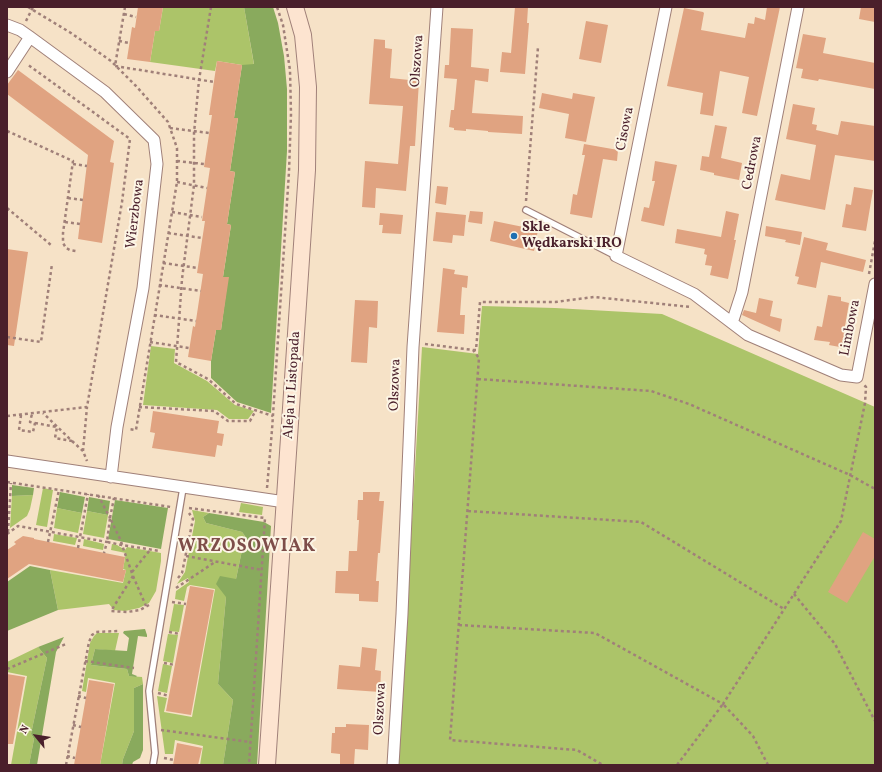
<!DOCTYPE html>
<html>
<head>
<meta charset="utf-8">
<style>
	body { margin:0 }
	#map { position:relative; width:882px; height:772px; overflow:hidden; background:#f6e2c7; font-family:Vollkorn,serif }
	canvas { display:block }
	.frame { position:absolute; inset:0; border:8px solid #4a1f2b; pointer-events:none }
	.north { position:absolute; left:16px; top:716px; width:40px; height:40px; -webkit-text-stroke:3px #fcf5e5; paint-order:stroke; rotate:300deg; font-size:11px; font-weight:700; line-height:16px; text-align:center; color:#4a1f2b }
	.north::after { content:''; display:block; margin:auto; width:14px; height:18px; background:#4a1f2b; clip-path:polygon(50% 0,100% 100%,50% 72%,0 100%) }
</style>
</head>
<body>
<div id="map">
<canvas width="882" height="772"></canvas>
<div class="frame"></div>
<div class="north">N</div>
</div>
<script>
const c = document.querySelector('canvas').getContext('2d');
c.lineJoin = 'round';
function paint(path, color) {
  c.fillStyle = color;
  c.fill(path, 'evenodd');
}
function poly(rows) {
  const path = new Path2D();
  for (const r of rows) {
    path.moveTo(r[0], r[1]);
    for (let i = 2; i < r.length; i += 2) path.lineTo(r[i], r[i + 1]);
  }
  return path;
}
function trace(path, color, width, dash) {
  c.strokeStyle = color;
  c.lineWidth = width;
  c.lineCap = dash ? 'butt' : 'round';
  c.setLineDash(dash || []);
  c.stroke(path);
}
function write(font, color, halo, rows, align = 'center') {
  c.font = font + ' Vollkorn,serif';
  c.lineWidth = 4;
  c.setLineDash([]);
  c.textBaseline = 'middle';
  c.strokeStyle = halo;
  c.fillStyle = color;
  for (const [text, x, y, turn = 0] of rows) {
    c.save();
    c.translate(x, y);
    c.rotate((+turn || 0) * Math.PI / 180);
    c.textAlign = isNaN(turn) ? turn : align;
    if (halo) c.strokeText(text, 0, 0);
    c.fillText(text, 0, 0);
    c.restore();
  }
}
const green = poly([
	[163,7,244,7,254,65,242,65,217,61,215,71,150,62,155,31,159,31],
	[482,306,555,308,662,314,875,407,875,765,398,765,422,347,478,354],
	[151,346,175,349,174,363,207,381,235,405,254,411,248,419,229,419,217,410,143,405],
	[43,488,53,490,47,527,36,525],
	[33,495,30,509,27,516,10,528,12,496],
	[241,503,263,507,262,515,239,512],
	[57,508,82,513,78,533,54,528],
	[192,510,209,513,203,517,206,523,242,532,245,536,236,579,226,597,218,684,233,700,223,765,200,765,203,746,175,740,173,754,165,754,157,696,167,698,164,712,192,717,215,589,190,585,187,587,184,601,175,599,176,591,189,582,188,578,177,584,185,572,195,521],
	[87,511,108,515,104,538,83,534],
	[54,534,77,538,75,545,53,541],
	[84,539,104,544,103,550,83,546],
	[112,544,117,545,125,550,127,547,161,553,161,561,156,591,149,603,139,608,125,611,114,610,109,604,58,610,50,570,123,583,126,570,123,569,126,553,111,550],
	[174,604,184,605,179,632,169,631],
	[97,633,119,633,115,651,95,649,91,665,127,669,129,676,142,677,143,684,134,688,134,731,123,759,122,765,100,765,115,683,88,678,86,692,82,691,90,643,94,636],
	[168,634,178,635,173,663,163,661],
	[38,647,47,658,31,734,34,739,29,765,11,765,27,676,7,672,7,662],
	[163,664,172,666,167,693,158,691]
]);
const forest = poly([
	[244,7,273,7,278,23,284,56,287,89,287,151,271,413,237,402,211,378,211,361,216,330,221,330,228,277,223,277,231,225,227,224,235,172,230,171,238,118,234,118,242,65,254,64],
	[12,485,34,488,33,495,12,496],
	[60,492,85,497,82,513,57,508],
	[89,497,110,501,108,515,87,511],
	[115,500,168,508,161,549,108,539],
	[209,513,264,522,271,526,257,765,223,765,233,700,218,684,226,597,216,584,220,576,236,579,245,536,242,532,206,523,203,517],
	[30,566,50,570,58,610,7,631,7,582],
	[145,629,147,635,147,637,138,636,132,674,137,676,136,677,129,676,127,669,91,665,95,649,127,651,129,638,123,633,124,631],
	[64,637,56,652,37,765,29,765,34,739,31,734,47,658,38,647],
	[143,684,143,750,140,758,133,762,132,765,122,765,123,759,134,731,134,688]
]);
const building = poly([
	[138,7,163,7,159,31,155,31,150,62,127,59,132,27,135,28],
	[515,7,528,7,527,23,529,23,525,74,500,72,502,52,511,53],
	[767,7,780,7,757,116,742,113,749,77,720,71,713,116,700,114,703,93,667,86,684,8,703,12,704,13,701,30,745,38,748,23,754,24,755,17,765,20],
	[861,7,875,7,875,22,859,19],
	[586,21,608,25,601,63,579,59],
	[451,28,473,29,471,67,489,69,488,82,475,80,472,113,523,116,522,134,488,132,488,131,466,129,466,131,454,130,454,128,449,127,451,110,454,110,457,79,444,78,445,65,449,65],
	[803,34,826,38,823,53,875,63,875,89,819,79,818,81,801,78,803,69,796,68],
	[374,39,385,40,385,48,392,49,390,78,419,81,415,146,410,146,406,191,376,188,375,208,362,207,365,161,398,164,403,106,369,104],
	[217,61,242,65,234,118,238,118,230,171,235,172,227,224,231,225,223,277,229,277,221,330,216,330,211,361,188,357,193,326,195,327,203,274,197,273,205,221,202,221,210,168,204,167,212,115,209,115],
	[18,70,114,141,110,162,114,163,102,243,78,239,88,155,7,94,7,85],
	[542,93,572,99,573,93,595,97,586,142,565,138,569,114,539,108],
	[793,104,815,108,812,124,817,125,816,130,838,135,841,121,875,126,875,161,835,155,825,210,775,200,781,174,810,180,816,145,786,139],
	[715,125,727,127,721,158,742,163,739,180,714,175,714,173,700,170,702,156,709,157],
	[584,144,618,150,617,161,603,159,592,218,570,214,573,194,577,195,585,155,582,155],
	[655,161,677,165,664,226,641,221,644,207,649,208,655,181,652,181],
	[437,186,448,187,446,205,435,203],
	[854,187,873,190,866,231,842,227,846,204,851,205],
	[470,211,483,212,482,224,468,222],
	[726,211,739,214,734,240,736,240,728,279,710,275,712,266,705,265,707,255,704,254,705,249,675,243,677,229,721,237],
	[436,212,466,215,464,236,453,235,452,243,433,241],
	[380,213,403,215,401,234,382,233,383,225,379,225],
	[494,221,538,230,534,251,490,241],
	[766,226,802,232,800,245,785,242,786,240,765,236],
	[804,237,828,243,826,250,866,260,863,272,821,262,816,288,797,284,799,277,795,276],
	[7,249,28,252,14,346,7,345],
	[443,268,455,270,454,274,468,276,467,288,462,287,460,315,465,315,464,334,437,332],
	[828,295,841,297,841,301,849,303,844,332,848,332,845,348,829,345,830,342,814,340,817,326,822,327],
	[759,298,773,301,770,316,782,319,780,332,742,315,744,310,756,313],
	[355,300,378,301,377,328,369,327,367,363,351,362],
	[153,411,219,421,217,433,224,434,222,446,217,445,215,457,152,448,155,433,150,432],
	[363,492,380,492,379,501,384,501,380,553,378,553,376,581,379,581,378,602,359,601,359,594,335,593,336,571,348,571,349,551,357,551,359,520,357,520,358,500,363,500],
	[863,532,875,539,875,556,847,603,828,592],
	[23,536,34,538,34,539,125,557,123,570,126,570,123,582,29,564,7,579,7,550,16,544,14,542],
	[190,586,214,590,191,715,166,711],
	[362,647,377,649,375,670,381,671,380,692,337,689,339,665,360,667],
	[7,674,25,677,13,744,7,744],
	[89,680,114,684,100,765,74,765],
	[346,724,369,725,368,750,355,749,354,765,340,765,340,754,331,753,332,733,335,733,335,727,346,727],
	[177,743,202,748,198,765,173,765]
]);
const path = poly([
	[28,7,71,33,111,61,136,86,168,122,177,148,177,182,136,430,129,429],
	[125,7,115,66,214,82],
	[211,7,199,80,194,133,194,185,182,279,176,362,208,379,236,404,273,416],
	[124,14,136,17],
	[26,21,33,7],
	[119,41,129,43],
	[170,128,209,133],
	[7,131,73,161,63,233,63,243,66,248,70,250,76,251],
	[177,161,204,164],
	[73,164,87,166],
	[177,182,207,188],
	[68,198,83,200],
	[526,201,538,47],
	[7,208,51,245],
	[172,212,202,217],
	[65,222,80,224],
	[168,233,202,238],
	[163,263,198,268],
	[869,274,875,241],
	[159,285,201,291],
	[154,315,196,321],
	[7,337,41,342,52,264],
	[150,342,189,348],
	[425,344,473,350,479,358,450,740,577,750,603,765],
	[473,350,476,350,480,302,555,302,594,297,691,307],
	[478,379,651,391,689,404,850,475,875,489],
	[139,407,214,411,228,421,250,421,256,410],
	[21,415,19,430,33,432,35,423,30,422,32,414],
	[7,416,87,407,122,202,130,139,27,64],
	[35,423,57,427,55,438,72,441,43,413],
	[72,441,83,451,87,461],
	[83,451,87,407],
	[7,482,171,507],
	[267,488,272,430,289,172,291,114,290,70,283,25,277,7],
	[98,495,110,518],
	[189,508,265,518,249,765],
	[468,511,641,522,784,609],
	[110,518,114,498],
	[8,532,11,483],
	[7,534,18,526,107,542,104,553],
	[48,542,59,490],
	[78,548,88,494],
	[186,556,262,570],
	[132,572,150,550],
	[133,576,146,606],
	[178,578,182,573,193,519,189,513],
	[176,588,215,562],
	[794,594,835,644,875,721],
	[172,602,186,604],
	[149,605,140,610,127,612,111,611,133,576,122,545,121,541,110,518,107,542,122,545,160,551],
	[459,625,595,633,723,704,841,521,865,403,866,387,864,385],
	[169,632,180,634],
	[85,661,134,668],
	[164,663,175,665],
	[7,669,66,644],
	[158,693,169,696],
	[78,696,86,698],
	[73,725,81,727],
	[161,730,250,742],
	[67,756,75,758],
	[164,758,174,760],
	[66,765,89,642,92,635,96,632,119,631],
	[677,765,723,704,753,736,768,765]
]);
const lane = poly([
	[526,210,616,256],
	[153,765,155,753,149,691,183,488]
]);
const street = poly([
	[666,7,616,256,694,294,748,335,841,375,857,377,875,284],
	[7,25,20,30,30,37,105,92,154,140,157,164,143,288,117,427,111,477],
	[7,72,30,37],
	[732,323,742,292,798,7],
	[7,461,285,502],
	[393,765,402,614,413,347,437,7]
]);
const secondary = poly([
	[267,765,307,170,308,87,303,35,295,7]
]);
const markers = [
	[514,236,4,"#1f6fb2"]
];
const streetNames = [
	["Olszowa",418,61,-86],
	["Cisowa",626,129,-79],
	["Cedrowa",753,163,-79],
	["Wierzbowa",136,214,-83],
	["Limbowa",851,328,-79],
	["Aleja 11 Listopada",293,385,-86],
	["Olszowa",396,385,-88],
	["Olszowa",381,709,-87]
];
const poiNames = [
	["Skle",522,228],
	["Wędkarski IRO",522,244]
];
const districtNames = [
	["WRZOSOWIAK",247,548]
];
paint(green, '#acc469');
paint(forest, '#89aa5d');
paint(building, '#e0a381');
trace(lane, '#a08079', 8);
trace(street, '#a08079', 13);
trace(secondary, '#a08079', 18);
trace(path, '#a08079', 2.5, [3, 3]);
trace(lane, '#fff', 5.5);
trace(street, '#fff', 11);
trace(secondary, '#fde4d0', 16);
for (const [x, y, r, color] of markers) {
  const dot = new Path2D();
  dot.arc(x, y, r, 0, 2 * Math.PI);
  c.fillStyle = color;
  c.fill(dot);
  trace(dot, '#fcf5e5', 1.5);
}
write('14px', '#4a1f2b', '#fcf5e5', streetNames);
write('bold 14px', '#4a1f2b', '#fcf5e5', poiNames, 'left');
c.letterSpacing = '1px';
write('bold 18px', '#7e4d49', '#fcf5e5', districtNames);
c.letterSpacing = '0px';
</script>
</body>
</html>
